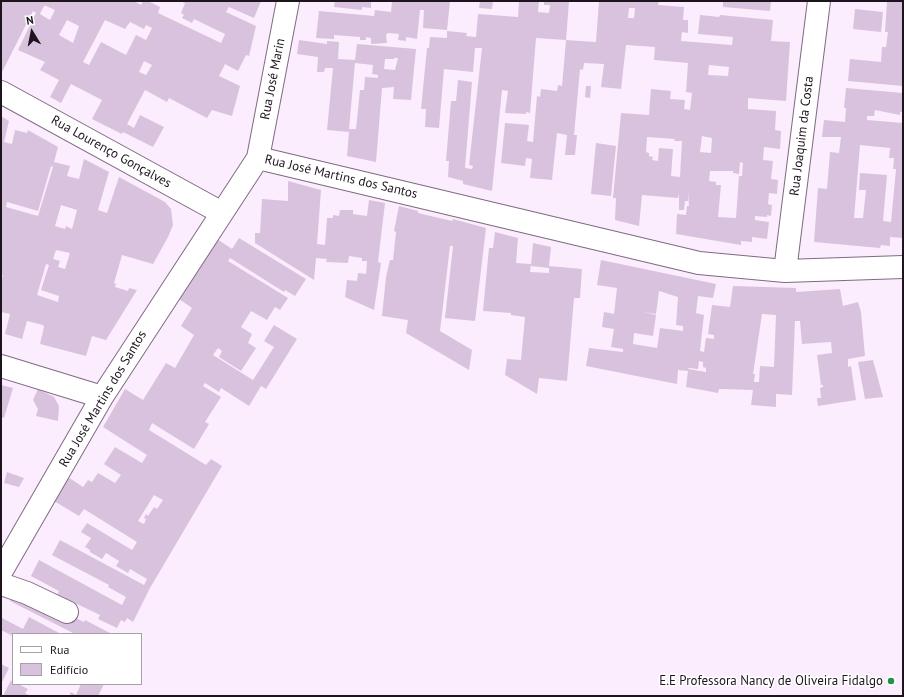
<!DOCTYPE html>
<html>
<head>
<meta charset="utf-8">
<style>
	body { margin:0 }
	#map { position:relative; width:904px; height:697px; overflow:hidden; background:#fbedfd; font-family:"PT Sans",sans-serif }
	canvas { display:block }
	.frame { position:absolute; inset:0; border:2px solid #1d141e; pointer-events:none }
	.legend { position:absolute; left:12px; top:633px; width:130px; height:52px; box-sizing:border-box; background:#fff; border:1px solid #a5a1a5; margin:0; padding:5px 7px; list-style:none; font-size:12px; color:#1d141e }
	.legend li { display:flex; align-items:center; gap:8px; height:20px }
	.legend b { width:20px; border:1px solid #a5a1a5 }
	.north { position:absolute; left:12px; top:12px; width:40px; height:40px; -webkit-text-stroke:3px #fff; paint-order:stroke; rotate:350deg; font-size:11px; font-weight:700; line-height:16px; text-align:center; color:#1d141e }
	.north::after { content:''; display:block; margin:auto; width:14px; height:18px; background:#1d141e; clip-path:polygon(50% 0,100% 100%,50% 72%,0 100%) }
</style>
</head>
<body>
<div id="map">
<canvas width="904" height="697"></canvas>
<div class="frame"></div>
<ul class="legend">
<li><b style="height:5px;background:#fff"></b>Rua</li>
<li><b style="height:11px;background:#d9c2dd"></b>Edifício</li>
</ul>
<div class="north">N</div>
</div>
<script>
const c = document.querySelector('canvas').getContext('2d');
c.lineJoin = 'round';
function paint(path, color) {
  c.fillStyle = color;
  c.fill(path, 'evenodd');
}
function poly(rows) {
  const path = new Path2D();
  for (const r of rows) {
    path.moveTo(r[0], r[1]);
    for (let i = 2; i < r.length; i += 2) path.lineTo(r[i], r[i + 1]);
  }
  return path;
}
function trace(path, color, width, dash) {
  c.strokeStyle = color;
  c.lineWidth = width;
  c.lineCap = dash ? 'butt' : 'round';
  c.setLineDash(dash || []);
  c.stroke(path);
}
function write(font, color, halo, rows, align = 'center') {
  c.font = font + ' "PT Sans",sans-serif';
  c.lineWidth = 3;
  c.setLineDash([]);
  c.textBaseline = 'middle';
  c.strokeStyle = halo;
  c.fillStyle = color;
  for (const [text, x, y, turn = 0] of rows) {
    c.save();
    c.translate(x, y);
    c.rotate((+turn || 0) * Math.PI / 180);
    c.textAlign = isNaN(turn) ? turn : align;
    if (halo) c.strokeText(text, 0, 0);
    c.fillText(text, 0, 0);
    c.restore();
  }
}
const building = poly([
	[1,1,134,1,141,5,143,1,148,1,160,7,158,13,221,43,225,34,194,19,192,23,182,18,184,15,181,13,185,3,180,1,261,1,254,18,229,7,226,12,256,26,249,56,246,55,238,71,225,64,219,76,240,86,232,116,212,110,207,118,169,98,167,102,145,90,127,124,134,128,140,115,164,127,153,147,123,132,122,134,92,119,102,100,71,84,61,103,50,97,59,80,40,70,45,62,18,50,36,13,33,11,1,74],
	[44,6,46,6,55,10,50,20,40,14],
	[67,20,79,26,73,43,59,35],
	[105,20,125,29,130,22,144,29,146,25,152,28,146,40,136,35,126,55,101,42,89,65,83,62],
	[144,61,152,65,146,75,139,72],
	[335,1,371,1,371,8,362,7,362,10,334,7],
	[392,1,450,1,447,30,423,28,424,10,420,10,417,39,406,37,406,41,398,40,399,34,388,33,386,35,387,43,371,44,371,38,366,37,366,40,360,40,360,37,334,35,334,39,316,38,319,11,374,16,375,10,391,12],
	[480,1,493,1,492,9,479,8],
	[519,1,539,1,538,12,549,13,550,5,544,5,544,1,569,1,566,40,536,38,530,113,526,112,526,114,505,113,508,91,502,90,492,191,463,184,463,181,448,177,449,161,446,161,451,101,456,101,458,80,472,82,465,168,472,169,473,166,469,165,482,48,475,48,473,72,444,69,439,128,425,127,426,109,421,109,427,48,429,48,430,37,447,38,447,31,467,33,466,36,476,37,478,14,518,17],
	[599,1,659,1,658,5,684,7,683,20,688,20,688,33,682,32,681,41,732,45,733,37,698,34,700,15,719,17,720,15,773,20,771,41,790,42,786,101,748,98,748,109,776,111,775,130,781,131,780,149,764,147,763,160,773,161,771,179,778,180,777,194,769,193,768,204,772,205,771,216,767,215,767,217,755,216,755,220,769,222,767,239,752,237,752,242,741,241,741,245,676,234,677,214,686,215,687,206,689,206,688,192,688,201,685,201,684,210,679,210,679,193,678,198,642,195,639,226,615,220,616,198,613,198,621,113,649,115,651,89,671,91,670,99,685,100,684,109,690,110,692,93,686,92,688,63,654,60,655,47,626,45,621,89,601,87,604,64,584,63,583,70,580,69,574,135,577,135,575,155,565,155,567,135,557,133,552,180,530,178,532,159,526,158,525,166,501,163,505,123,529,125,527,141,533,142,537,96,540,97,541,89,557,91,558,85,562,86,566,40,596,42],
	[629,8,635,8,634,18,628,18],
	[709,65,729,67,728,76,708,75],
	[702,136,712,138,711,153,700,152],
	[647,137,675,139,674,141,682,141,680,177,671,176,673,149,659,148,658,161,652,160,653,157,649,156,649,153,646,152],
	[740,162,743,163,742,176,739,176,736,218,718,217,721,185,716,185,716,182,709,181,710,171,733,171,733,173,739,174],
	[723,1,771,1,770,11,723,7],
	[887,1,903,1,903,86,848,81,850,59,881,62,882,47,886,47,888,32,885,32],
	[855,9,883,12,881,32,853,29],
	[299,40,327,44,327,41,339,42,338,59,355,60,357,44,416,49,411,100,393,99,394,87,382,88,376,162,347,156,349,132,327,130,333,68,325,68,324,72,317,72,318,57,297,54],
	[394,58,398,58,395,70,384,69,385,59,394,59],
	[355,63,373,65,372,74,378,75,378,78,365,77,364,90,360,90,356,129,349,129],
	[586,86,591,86,590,98,585,97],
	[846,88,903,93,903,112,900,112,900,115,875,110,874,116,867,116,867,120,903,123,903,238,890,237,890,246,881,245,880,248,814,242,818,188,827,189,830,152,839,153,841,137,822,137,824,120,845,122,846,108,844,108],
	[860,145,890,148,889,158,894,158,893,169,896,169,891,222,883,221,887,175,860,173,859,190,866,190,863,218,854,218],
	[1,116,9,121,4,142,12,144,15,130,27,133,28,130,58,147,54,162,70,166,67,176,79,179,84,159,109,172,98,210,107,213,119,177,165,202,171,209,173,225,168,237,153,264,122,255,114,283,116,284,115,287,128,291,129,288,137,290,106,340,92,336,86,356,40,344,44,327,43,325,27,321,22,339,5,334,10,314,1,312,1,281,3,275,1,274],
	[51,166,53,167,38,216,6,207,7,202,38,211],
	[61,205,77,210,72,229,66,226,65,229,55,226],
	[56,250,70,253,65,269,58,267,60,261,53,259],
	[46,264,49,265,41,290,59,296,58,302,37,295],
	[596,143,616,146,611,196,591,194],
	[288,181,321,190,317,244,325,245,327,218,333,218,333,215,339,216,340,210,353,210,353,214,367,216,369,200,385,203,378,262,381,263,374,310,345,297,347,280,357,281,358,273,366,274,367,261,362,261,362,258,349,256,348,263,326,262,327,259,316,258,314,280,255,243,255,233,260,233,262,199,288,201],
	[399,206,418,211,418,213,452,221,453,219,486,228,475,321,445,318,453,246,450,246,440,331,472,350,469,370,406,333,408,320,382,316,386,277,390,260,393,260,396,232,394,231],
	[495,232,518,238,516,263,531,264,530,272,549,273,549,268,531,266,533,243,551,247,549,266,582,269,580,298,574,298,567,381,539,378,537,394,505,375,507,359,521,360,525,317,511,315,511,313,483,311,489,248,493,248],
	[239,238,306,279,295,296,285,290,284,292,230,258,228,261,288,298,280,310,275,307,267,320,251,311,241,327,252,334,248,343,256,348,241,371,219,357,222,351,218,348,213,355,253,380,274,347,264,341,274,325,297,339,266,389,261,386,249,406,221,388,219,392,205,383,203,386,221,397,205,422,209,424,194,449,152,423,149,430,206,465,211,459,222,466,150,588,133,622,127,618,125,622,121,620,117,628,98,619,100,615,77,604,76,607,56,597,59,591,31,576,39,560,122,605,126,597,108,587,109,585,52,555,60,540,144,585,147,579,130,569,128,573,116,566,119,561,106,553,102,559,90,552,90,550,85,547,91,538,81,532,87,523,132,550,137,542,84,509,79,516,54,501,68,477,83,487,88,480,92,482,98,473,115,483,121,475,104,464,115,447,142,463,147,455,103,427,125,389,143,400,166,363,175,368,194,335,181,326,192,308,179,299,217,239,232,249],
	[154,495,163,500,157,509,154,507,148,516,146,514,144,518,146,519,144,524,138,521],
	[601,260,716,284,713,298,698,296,696,313,704,315,700,351,704,352,706,338,714,339,714,335,708,334,712,305,730,307,733,286,796,288,796,292,840,289,843,306,858,302,861,312,865,356,848,359,848,367,851,366,856,400,818,406,817,398,821,398,820,388,823,387,823,385,821,385,817,355,832,353,831,342,802,344,800,321,795,321,792,395,776,394,776,407,751,405,753,390,719,389,718,393,686,387,688,371,678,370,677,384,586,366,589,348,623,352,623,349,611,347,614,329,602,327,604,312,614,314,617,288,597,285],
	[659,291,678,297,676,325,683,326,683,331,660,328,657,348,633,344,634,333,653,336,656,315,644,312,656,314],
	[762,314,776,315,774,367,760,366,759,382,754,382,755,374,753,374],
	[699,361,703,362,703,367,706,368,706,372,688,369,689,368,698,369],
	[873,360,883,397,865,399,858,362],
	[1,385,13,388,4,418,1,417],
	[38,389,54,397,59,406,58,421,36,416,38,409,33,400],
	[7,472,24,478,19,487,4,483],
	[16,589,84,622,85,620,112,634,75,634,10,601],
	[29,617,61,634,13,634,13,636,1,630,2,618,23,629],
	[1,664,9,668,1,684],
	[11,680,13,684,18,684,28,689,25,693,30,696,3,696],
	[81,684,104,684,98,696,69,696,71,692,76,695]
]);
const minor = poly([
	[1,92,222,213],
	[258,158,699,263,785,271,903,267],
	[785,271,819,1],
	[1,366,102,397],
	[1,572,102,397,258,158,288,1],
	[1,584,27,593,67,612]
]);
const markers = [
	[891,681,4,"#239149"]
];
const streetNames = [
	["Rua José Marin",273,79,-79],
	["Rua Joaquim da Costa",802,136,-83],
	["Rua Lourenço Gonçalves",111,152,29],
	["Rua José Martins dos Santos",341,177,13],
	["Rua José Martins dos Santos",103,399,-59]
];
const poiNames = [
	["E.E Professora Nancy de Oliveira Fidalgo",883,681]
];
paint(building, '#d9c2dd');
trace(minor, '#7f6a82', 24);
trace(minor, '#fff', 22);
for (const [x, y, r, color] of markers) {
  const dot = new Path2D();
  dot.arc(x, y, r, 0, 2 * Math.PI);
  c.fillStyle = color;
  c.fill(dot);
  trace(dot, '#fff', 1.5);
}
write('13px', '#1d141e', '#fff', streetNames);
write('13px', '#1d141e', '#fff', poiNames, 'right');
</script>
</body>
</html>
